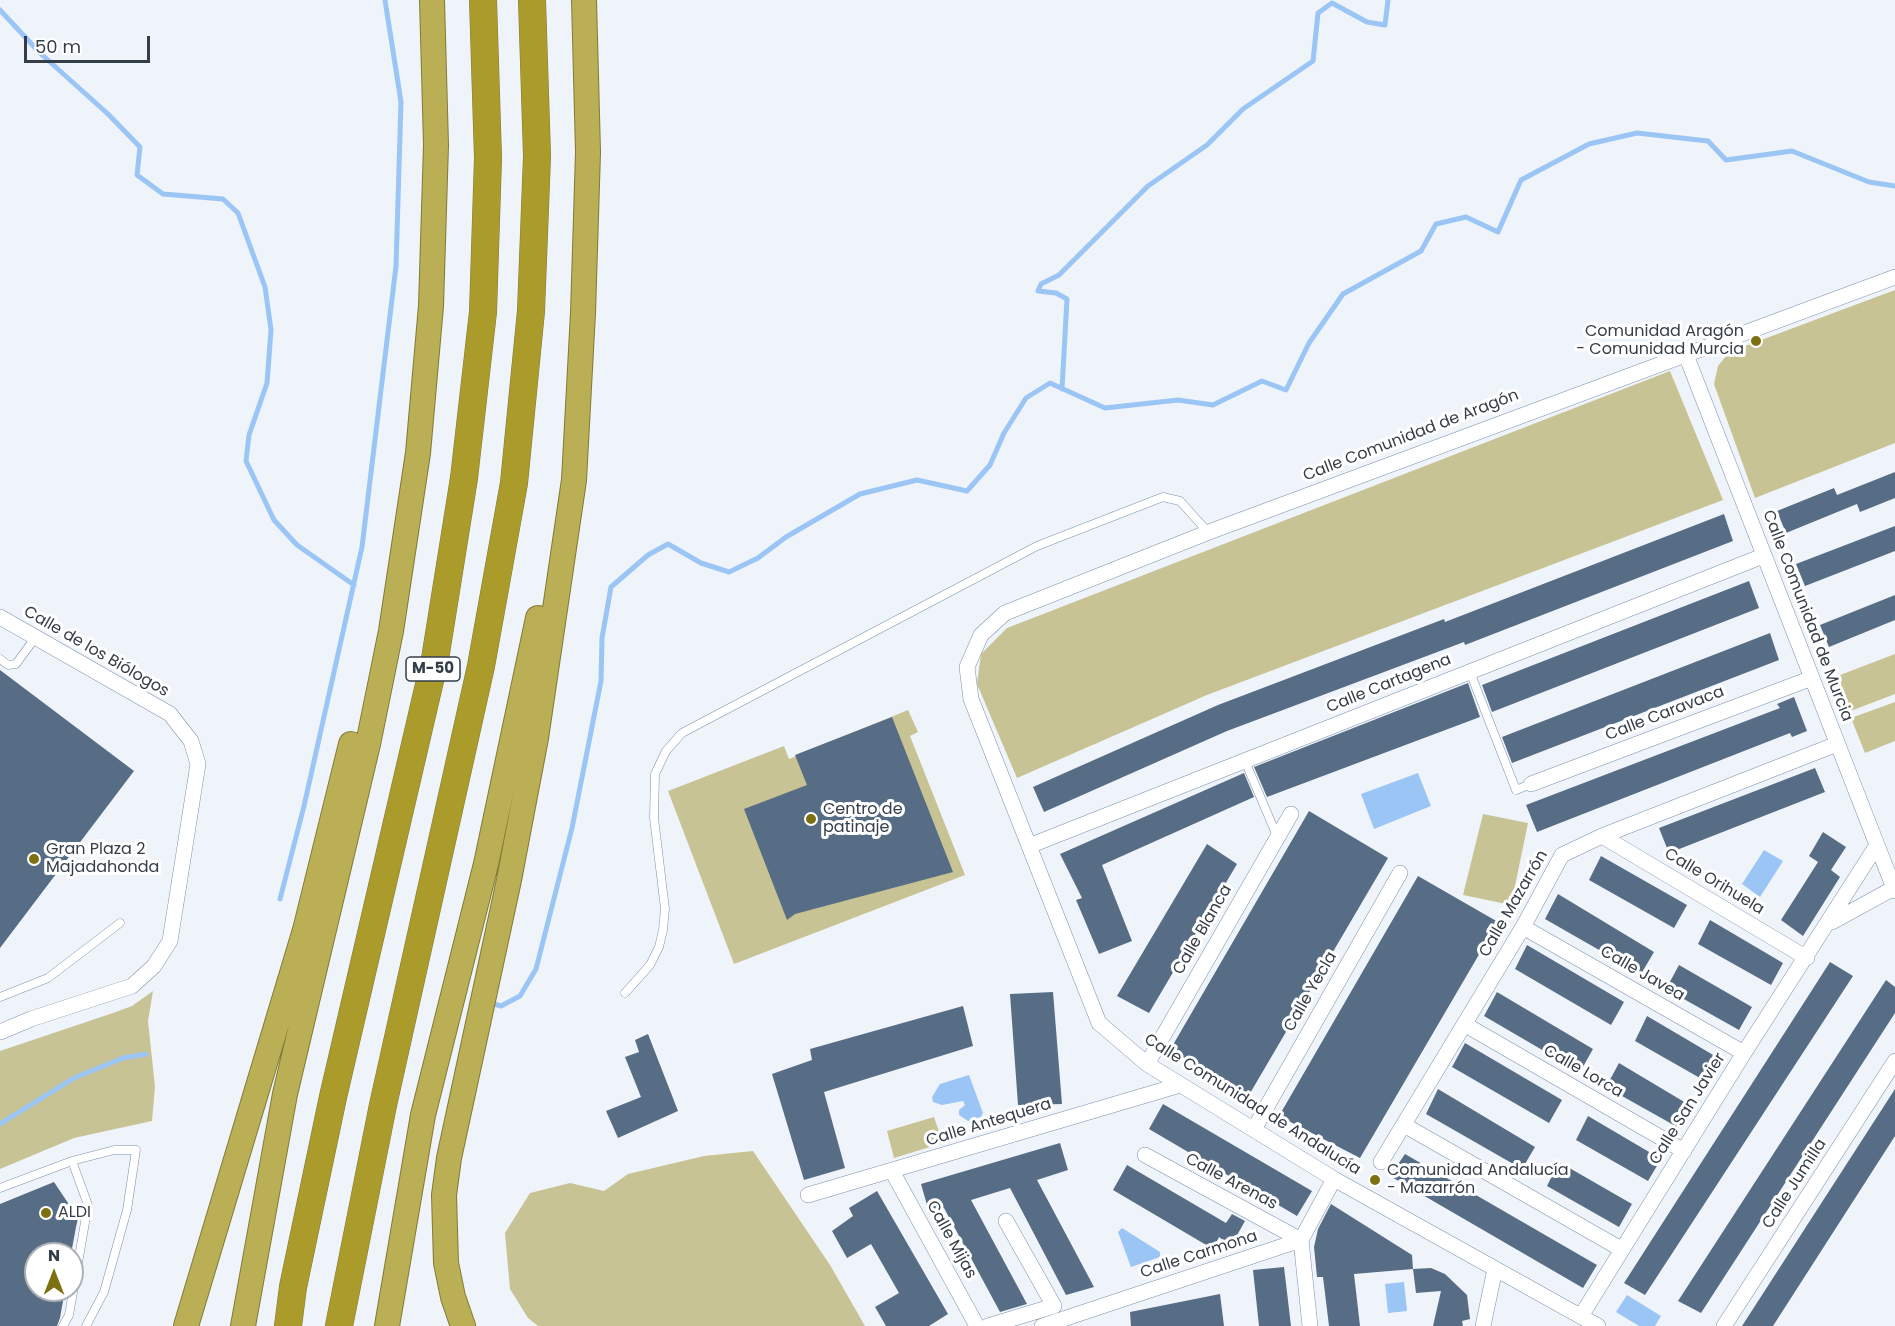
<!DOCTYPE html>
<html>
<head>
<meta charset="utf-8">
<style>
	body { margin:0 }
	#map { position:relative; width:1895px; height:1326px; overflow:hidden; background:#eff4fa; font-family:Poppins,sans-serif }
	canvas { display:block }
	.north { position:absolute; left:24px; top:1242px; width:60px; height:60px; box-sizing:border-box; background:#fff; border:2px solid #aeb2b6; border-radius:50%; rotate:0deg; font-size:16px; font-weight:700; line-height:24px; text-align:center; color:#343e49 }
	.north::after { content:''; display:block; margin:auto; width:21px; height:27px; background:#7c7010; clip-path:polygon(50% 0,100% 100%,50% 72%,0 100%) }
	.scale { position:absolute; left:24px; top:36px; width:126px; height:27px; box-sizing:border-box; border:3px solid #343e49; border-top:0; padding-left:8px; font-size:18px; line-height:21px; white-space:nowrap; color:#343e49; -webkit-text-stroke:4px #fff; paint-order:stroke }
</style>
</head>
<body>
<div id="map">
<canvas width="1895" height="1326"></canvas>
<div class="north">N</div>
<div class="scale">50 m</div>
</div>
<script>
const c = document.querySelector('canvas').getContext('2d');
c.lineJoin = 'round';
function paint(path, color) {
  c.fillStyle = color;
  c.fill(path, 'evenodd');
}
function poly(rows) {
  const path = new Path2D();
  for (const r of rows) {
    path.moveTo(r[0], r[1]);
    for (let i = 2; i < r.length; i += 2) path.lineTo(r[i], r[i + 1]);
  }
  return path;
}
function trace(path, color, width, dash) {
  c.strokeStyle = color;
  c.lineWidth = width;
  c.lineCap = dash ? 'butt' : 'round';
  c.setLineDash(dash || []);
  c.stroke(path);
}
function write(font, color, halo, rows, align = 'center') {
  c.font = font + ' Poppins,sans-serif';
  c.lineWidth = 6;
  c.setLineDash([]);
  c.textBaseline = 'middle';
  c.strokeStyle = halo;
  c.fillStyle = color;
  for (const [text, x, y, turn = 0] of rows) {
    c.save();
    c.translate(x, y);
    c.rotate((+turn || 0) * Math.PI / 180);
    c.textAlign = isNaN(turn) ? turn : align;
    if (halo) c.strokeText(text, 0, 0);
    c.fillText(text, 0, 0);
    c.restore();
  }
}
const green = poly([
	[1895,290,1895,443,1755,498,1714,384,1718,366,1729,352],
	[1670,371,1723,500,1207,695,1017,778,977,684,981,654,1007,628],
	[1895,654,1895,694,1848,712,1835,677],
	[1895,702,1895,741,1865,753,1851,718],
	[908,710,918,732,910,736,965,875,734,964,668,791,784,746,789,759],
	[1483,814,1528,823,1511,905,1463,895],
	[153,991,148,1021,155,1087,152,1121,74,1138,0,1169,0,1051,113,1013,132,1006],
	[934,1117,943,1143,894,1158,887,1131],
	[753,1151,830,1265,865,1326,538,1326,528,1318,510,1289,505,1233,530,1193,570,1183,604,1191,628,1174,704,1156]
]);
const water = poly([
	[1418,773,1431,806,1374,829,1361,794],
	[1764,850,1783,861,1760,897,1742,884],
	[969,1075,983,1113,981,1117,968,1121,959,1115,959,1110,965,1105,963,1101,942,1105,933,1102,932,1097,940,1084],
	[1122,1228,1160,1252,1160,1257,1131,1267,1118,1232],
	[1404,1282,1407,1311,1388,1313,1385,1284],
	[1627,1295,1661,1316,1655,1326,1639,1326,1616,1312]
]);
const stream = poly([
	[0,10,40,53,108,114,140,147,137,175,163,194,223,199,238,213,265,287,271,330,267,383,249,435,246,461,274,520,297,545,354,585],
	[1062,389,1067,299,1056,293,1038,291,1041,284,1059,275,1148,186,1207,145,1243,109,1313,61,1318,13,1332,3,1367,22,1385,25,1388,0],
	[280,899,304,806,362,547,396,266,401,102,385,0],
	[494,1004,501,1006,520,996,536,969,572,828,601,681,602,638,611,587,648,555,668,544,701,563,729,572,758,558,786,537,860,494,917,480,967,491,990,465,1004,433,1026,398,1050,383,1105,408,1178,400,1213,405,1262,381,1286,390,1309,343,1343,294,1421,251,1436,224,1466,217,1498,232,1521,180,1589,144,1637,133,1708,141,1726,160,1792,151,1869,182,1895,186],
	[0,1124,74,1078,123,1058,146,1054]
]);
const building = poly([
	[1895,472,1895,498,1860,512,1857,504,1786,533,1777,511,1834,488,1837,495],
	[1724,514,1733,541,1465,645,1464,642,1227,731,1044,812,1033,787,1218,705,1444,619,1445,622],
	[1895,526,1895,551,1805,586,1796,564],
	[1749,581,1759,608,1492,712,1482,685],
	[1895,595,1895,620,1829,647,1820,625],
	[1770,633,1779,660,1512,763,1502,737],
	[0,670,134,771,0,948],
	[1468,683,1480,717,1267,797,1254,767],
	[1794,697,1807,731,1792,737,1790,733,1537,832,1526,805,1780,708,1777,704],
	[892,717,953,872,795,914,787,920,744,809,807,785,795,755],
	[1815,768,1825,792,1669,853,1659,828],
	[1244,773,1254,797,1102,865,1132,941,1099,954,1076,900,1082,898,1060,854],
	[1309,811,1388,858,1249,1095,1170,1050],
	[1823,832,1846,847,1831,870,1840,877,1803,936,1781,920,1818,862,1809,856],
	[1207,844,1237,864,1149,1013,1117,996],
	[1601,856,1687,905,1674,928,1589,880],
	[1418,876,1498,922,1360,1158,1279,1116],
	[1558,894,1654,952,1641,974,1545,919],
	[1710,920,1783,963,1771,985,1698,944],
	[1527,945,1624,1002,1611,1025,1515,969],
	[1830,962,1853,976,1645,1295,1624,1283],
	[1679,965,1752,1007,1739,1030,1666,989],
	[1886,980,1895,987,1895,1013,1701,1313,1678,1301],
	[1053,992,1062,1104,1018,1105,1010,994],
	[1497,992,1593,1049,1580,1072,1484,1016],
	[963,1006,973,1046,824,1092,845,1168,804,1180,772,1074,812,1060,810,1049],
	[1647,1016,1720,1059,1707,1082,1635,1041],
	[648,1034,678,1111,618,1138,606,1111,641,1097,625,1057,639,1052,635,1040],
	[1465,1043,1562,1100,1549,1123,1452,1067],
	[1619,1063,1691,1106,1679,1128,1606,1087],
	[1438,1089,1535,1147,1522,1169,1426,1114],
	[1895,1089,1895,1136,1773,1326,1742,1326],
	[1163,1104,1312,1191,1297,1216,1149,1129],
	[1588,1116,1661,1159,1648,1181,1576,1140],
	[1060,1143,1068,1170,1037,1180,1094,1287,1066,1295,1010,1188,971,1200,1027,1304,1000,1312,944,1208,929,1212,921,1184],
	[1405,1154,1597,1265,1583,1288,1390,1176],
	[1559,1162,1632,1204,1619,1227,1547,1186],
	[1127,1165,1226,1223,1232,1214,1245,1221,1231,1246,1219,1237,1213,1249,1113,1190],
	[54,1182,78,1218,76,1227,71,1254,36,1254,36,1290,65,1290,60,1318,57,1326,0,1326,0,1204],
	[877,1191,948,1314,929,1326,886,1326,875,1307,899,1293,871,1244,847,1258,832,1231,853,1216,849,1208],
	[1331,1204,1412,1255,1413,1269,1354,1274,1360,1326,1329,1326,1323,1277,1317,1277,1314,1247,1318,1229],
	[1284,1267,1291,1326,1259,1326,1253,1270],
	[1431,1268,1445,1274,1467,1295,1470,1319,1462,1321,1463,1326,1433,1326,1441,1291,1416,1293,1413,1269],
	[1220,1294,1224,1326,1131,1326,1130,1312]
]);
const service = poly([
	[0,659,8,665,16,664,35,638],
	[1470,672,1516,790,1531,784],
	[1245,761,1277,836],
	[625,993,650,965,659,947,663,930,665,909,654,818,655,774,666,751,682,733,1037,546,1163,497,1180,501,1208,532],
	[0,997,48,978,120,923],
	[0,1188,72,1161,114,1150,136,1150,127,1210,104,1292,86,1326],
	[63,1326,69,1315,88,1205,72,1161]
]);
const minor = poly([
	[1686,355,1895,891],
	[0,617,170,714,191,741,198,764,170,941,154,966,132,986,31,1019,0,1032],
	[1531,784,1812,678],
	[1602,836,1807,958],
	[1029,846,1763,556],
	[1832,922,1894,888],
	[1523,927,1744,1053],
	[1464,1024,1684,1151],
	[1147,1064,1291,814],
	[1404,1125,1621,1249],
	[1254,1129,1400,873],
	[1145,1155,1301,1240,1310,1326],
	[1381,1162,1523,927,1562,855,1602,836,1837,744],
	[892,1171,977,1326],
	[808,1195,1180,1085],
	[1581,1316,1744,1053,1877,845],
	[988,1326,1054,1306,1006,1221],
	[1042,1326,1301,1240,1334,1179],
	[1483,1326,1495,1269],
	[1598,1326,1334,1179,1147,1064,1099,1023,971,699,967,667,981,635,1005,613,1209,532,1895,277],
	[1724,1326,1895,1061]
]);
const trunk = poly([
	[186,1326,305,930,351,744],
	[243,1326,285,1094,368,744,391,631,418,453,431,306,436,145,432,0],
	[387,1326,423,1115,486,864,538,618],
	[463,1326,453,1297,446,1263,444,1195,449,1158,509,880,536,738,574,480,583,313,588,152,584,0]
]);
const motorway = poly([
	[288,1326,293,1287,333,1097,435,659,464,478,483,312,488,158,483,0],
	[339,1326,383,1105,481,666,514,483,531,311,537,156,532,0]
]);
const markers = [
	[1756,341,6,"#7c7010"],
	[811,819,6,"#7c7010"],
	[34,859,6,"#7c7010"],
	[1375,1180,6,"#7c7010"],
	[46,1213,6,"#7c7010"]
];
const shields = [
	[433,669,54]
];
const shieldNames = [
	["M-50",433,669]
];
const poiNames = [
	["Comunidad Aragón",1744,332,"right"],
	["- Comunidad Murcia",1744,350,"right"],
	["Centro de",823,810],
	["patinaje",823,828],
	["Gran Plaza 2",46,850],
	["Majadahonda",46,868],
	["Comunidad Andalucía",1387,1171],
	["- Mazarrón",1387,1189],
	["ALDI",58,1213]
];
const streetNames = [
	["Calle Comunidad de Aragón",1411,436,-21],
	["Calle Comunidad de Murcia",1807,616,69],
	["Calle de los Biólogos",96,652,30],
	["Calle Cartagena",1389,684,-22],
	["Calle Caravaca",1665,714,-21],
	["Calle Orihuela",1714,882,31],
	["Calle Mazarrón",1514,904,-60],
	["Calle Blanca",1203,930,-60],
	["Calle Javea",1642,974,30],
	["Calle Yecla",1311,992,-60],
	["Calle Lorca",1583,1072,30],
	["Calle Comunidad de Andalucía",1252,1105,32],
	["Calle San Javier",1688,1109,-58],
	["Calle Antequera",989,1123,-17],
	["Calle Arenas",1231,1182,28],
	["Calle Jumilla",1795,1184,-57],
	["Calle Mijas",951,1240,61],
	["Calle Carmona",1199,1255,-18]
];
paint(green, '#c8c395');
paint(water, '#9bc5f5');
trace(stream, '#9bc5f5', 5);
paint(building, '#576d85');
trace(service, '#7a91ab', 9);
trace(minor, '#7a91ab', 16);
trace(trunk, '#817a36', 26);
trace(motorway, '#817a36', 28);
trace(service, '#fff', 8);
trace(minor, '#fff', 15);
trace(trunk, '#bbaf56', 24);
trace(motorway, '#aa9b2b', 27);
for (const [x, y, r, color] of markers) {
  const dot = new Path2D();
  dot.arc(x, y, r, 0, 2 * Math.PI);
  c.fillStyle = color;
  c.fill(dot);
  trace(dot, '#fff', 2);
}
for (const [x, y, w] of shields) {
  const box = new Path2D();
  box.roundRect(x - w / 2, y - 12, w, 24, 4.5);
  c.fillStyle = '#fff';
  c.fill(box);
  trace(box, '#343e49', 1.5);
}
write('bold 15px', '#343e49', null, shieldNames);
write('16px', '#343e49', '#fff', poiNames, 'left');
write('16px', '#343e49', '#fff', streetNames);
</script>
</body>
</html>
